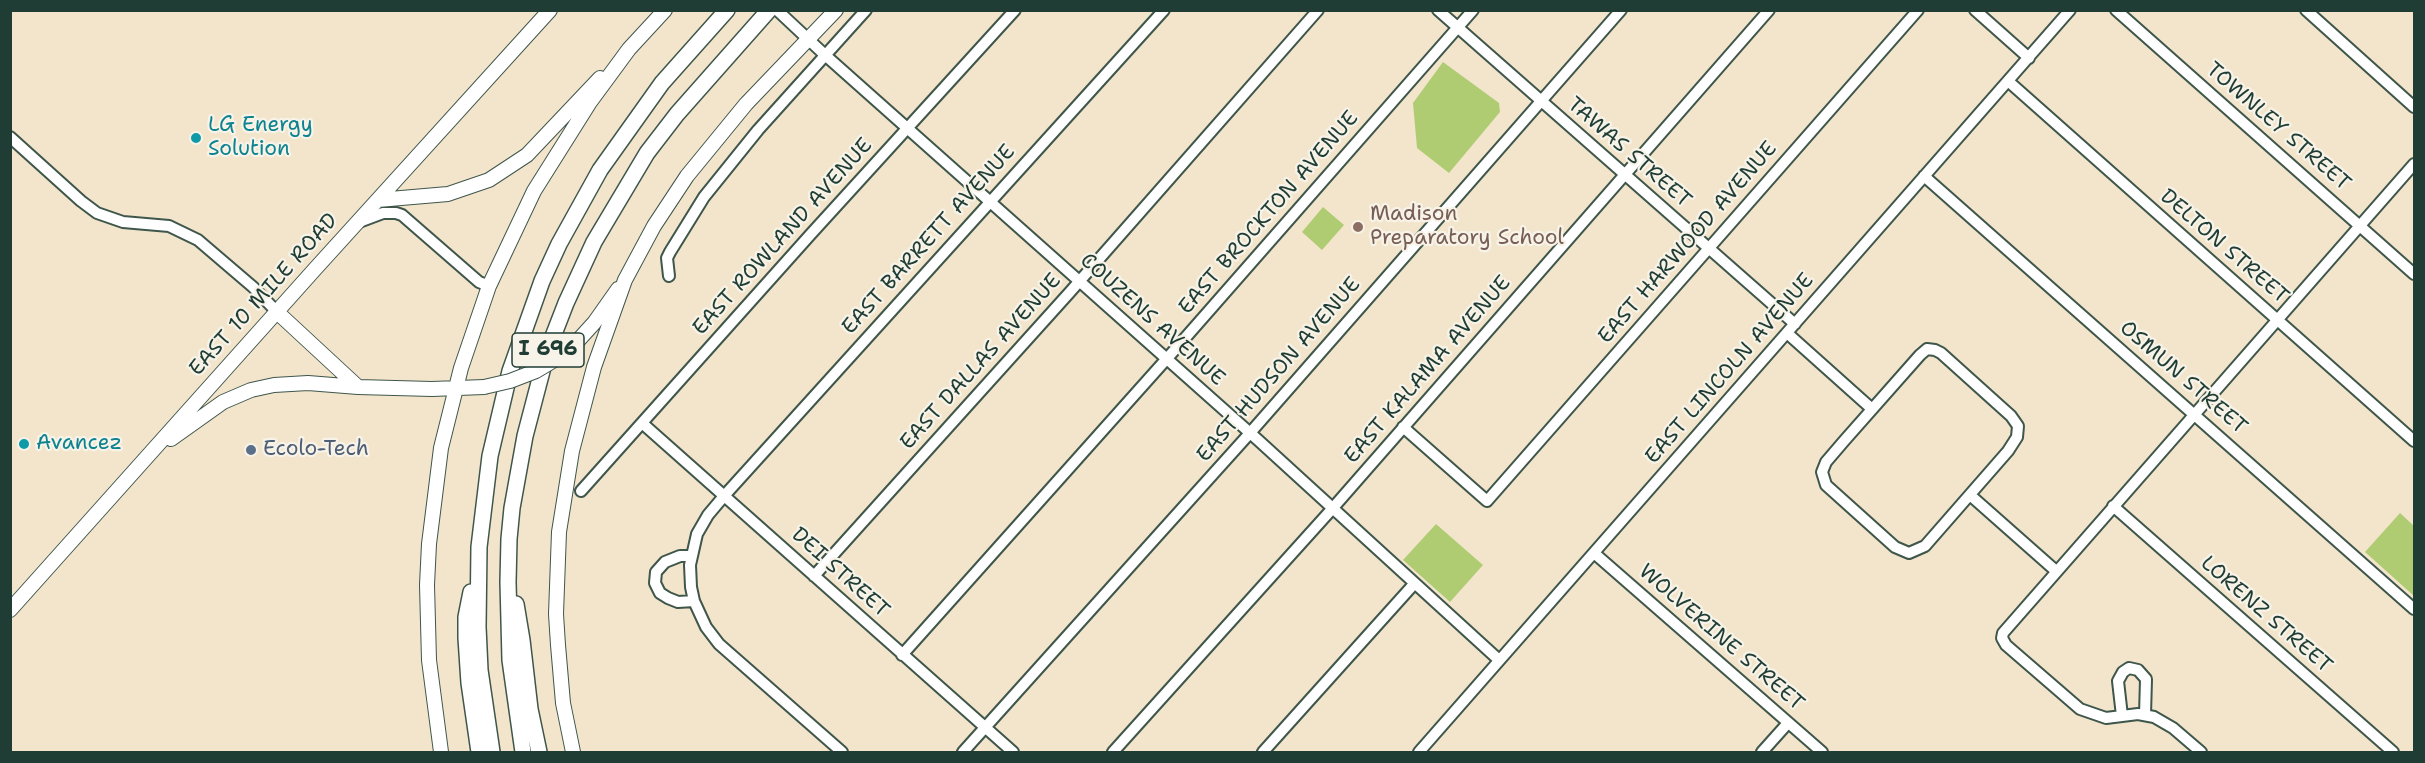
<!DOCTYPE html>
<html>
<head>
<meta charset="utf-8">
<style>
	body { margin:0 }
	#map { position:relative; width:2425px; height:763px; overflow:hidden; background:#f2e5cc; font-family:"Shantell Sans",sans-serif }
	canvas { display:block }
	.frame { position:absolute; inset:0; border:12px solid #1f3d34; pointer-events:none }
</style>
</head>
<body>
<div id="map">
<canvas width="2425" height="763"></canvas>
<div class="frame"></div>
</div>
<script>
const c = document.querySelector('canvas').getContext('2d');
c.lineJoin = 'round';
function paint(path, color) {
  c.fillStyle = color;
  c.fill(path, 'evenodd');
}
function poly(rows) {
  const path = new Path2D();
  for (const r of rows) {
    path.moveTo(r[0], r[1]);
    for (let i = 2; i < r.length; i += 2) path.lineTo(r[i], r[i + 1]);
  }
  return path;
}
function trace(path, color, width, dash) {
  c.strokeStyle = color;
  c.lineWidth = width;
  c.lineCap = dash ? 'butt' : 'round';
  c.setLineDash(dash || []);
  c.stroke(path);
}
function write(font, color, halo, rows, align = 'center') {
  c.font = font + ' "Shantell Sans",sans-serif';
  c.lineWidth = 4.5;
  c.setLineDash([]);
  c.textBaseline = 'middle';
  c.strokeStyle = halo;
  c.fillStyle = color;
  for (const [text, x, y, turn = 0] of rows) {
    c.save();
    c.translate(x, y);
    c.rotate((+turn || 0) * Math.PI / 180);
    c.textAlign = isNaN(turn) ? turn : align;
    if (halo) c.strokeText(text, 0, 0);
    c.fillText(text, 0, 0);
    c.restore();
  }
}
const green = poly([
	[1443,62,1499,103,1500,112,1449,173,1417,148,1413,103],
	[1323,207,1344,225,1322,250,1302,232],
	[2400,513,2414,526,2414,596,2365,552],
	[1436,524,1483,565,1450,602,1403,560]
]);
const minor = poly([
	[777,10,825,55,1258,440,1499,660],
	[1438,10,1795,324],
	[1975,10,2029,58],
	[2116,10,2414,274],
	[2306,10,2414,107],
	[2008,81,2414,441],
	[10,137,81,201,97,213,123,222,169,226,198,240,253,287,277,312],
	[1924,176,2414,609],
	[359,222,383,213,396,213,402,215,479,282,489,286],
	[669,276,667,258,670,252,704,197,758,130,866,10],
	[1787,333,1872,409],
	[1927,349,1935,350,1941,353,2011,416,2018,426,2017,437,2008,451,1925,546,1909,553,1895,547,1826,485,1822,472,1826,462,1844,441,1920,355,1927,349],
	[642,423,1013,752],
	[1403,427,1487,501,1918,10],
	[581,491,810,235,1015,10],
	[1970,495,2056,571],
	[2113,506,2393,752],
	[1594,553,1822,752],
	[692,556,680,556,665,562,656,572,655,583,660,593,668,598,678,602,694,601],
	[814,576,1070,292,1318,10],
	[902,655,1179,345,1473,10],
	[2122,716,2118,681,2123,672,2129,668,2138,670,2146,679,2145,715],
	[842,752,719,644,706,627,694,601,691,587,690,565,697,534,708,515,724,496,1164,10],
	[963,752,1250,433,1621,10],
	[1113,752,1332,509,1769,10],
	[1263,752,1414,584],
	[1419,752,2070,10],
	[1762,752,1788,723],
	[2201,752,2173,728,2154,717,2138,714,2106,718,2080,709,2006,645,2002,638,2003,633,2414,164]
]);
const major = poly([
	[378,200,448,194,489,180,527,155,600,78],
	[277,312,358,387],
	[574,345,594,323,618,289],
	[171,439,223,402,251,390,274,385,308,383,358,387,432,389,484,387],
	[10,610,315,269,550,10],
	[441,752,429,660,427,585,429,544,441,448,461,368,489,286,534,191,590,102,629,49,665,10],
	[573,752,563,703,558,645,556,614,559,532,572,451,594,367,625,280,654,226,687,176,746,104,836,10]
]);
const highway = poly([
	[471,592,466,617,466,638,469,683,479,752],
	[516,604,522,640,530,709,539,752],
	[492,752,480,670,478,627,479,547,490,456,510,371,542,281,559,244,600,170,662,83,727,10],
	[523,752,510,660,508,582,509,539,512,508,525,436,547,352,566,303,594,242,647,153,677,114,769,10]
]);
const majorBridge = poly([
	[484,387,510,381,536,371,561,356,574,345]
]);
const markers = [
	[196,138,6,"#0f9aa8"],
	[1358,227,6,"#8d6e63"],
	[24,444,6,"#0f9aa8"],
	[251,450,6,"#5c6f8a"]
];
const shields = [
	[548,350,72]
];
const shieldNames = [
	["I 696",548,350]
];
const cultureNames = [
	["LG Energy",208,126],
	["Solution",208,150],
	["Avancez",36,444]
];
const streetNames = [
	["TOWNLEY STREET",2278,127,41],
	["TAWAS STREET",1629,153,41],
	["EAST BROCKTON AVENUE",1269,213,-49],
	["EAST ROWLAND AVENUE",783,237,-48],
	["EAST BARRETT AVENUE",929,240,-48],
	["EAST HARWOOD AVENUE",1688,243,-49],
	["DELTON STREET",2224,247,41],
	["EAST 10 MILE ROAD",264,295,-48],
	["COUZENS AVENUE",1152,320,42],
	["EAST DALLAS AVENUE",981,362,-48],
	["EAST LINCOLN AVENUE",1730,369,-49],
	["EAST HUDSON AVENUE",1279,370,-49],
	["EAST KALAMA AVENUE",1428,370,-49],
	["OSMUN STREET",2183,378,41],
	["DEI STREET",840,573,42],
	["LORENZ STREET",2266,615,41],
	["WOLVERINE STREET",1721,638,41]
];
const educationNames = [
	["Madison",1370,215],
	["Preparatory School",1370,239]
];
const serviceNames = [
	["Ecolo-Tech",263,450]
];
paint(green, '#afcc73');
trace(minor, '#3f564b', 14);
trace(major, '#3f564b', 16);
trace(highway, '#3f564b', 18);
trace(minor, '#fff', 10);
trace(major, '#fff', 14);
trace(highway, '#fff', 15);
trace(majorBridge, '#3f564b', 16, []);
trace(majorBridge, '#fff', 14);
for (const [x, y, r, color] of markers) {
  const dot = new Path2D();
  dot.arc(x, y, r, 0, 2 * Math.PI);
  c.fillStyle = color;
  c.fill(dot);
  trace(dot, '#f7f3e8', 2);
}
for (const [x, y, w] of shields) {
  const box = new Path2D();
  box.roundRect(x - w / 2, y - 17, w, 34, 4.5);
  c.fillStyle = '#f7f3e8';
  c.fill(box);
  trace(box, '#1f3d34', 1.5);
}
write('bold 20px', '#1f3d34', null, shieldNames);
write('21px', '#0d838f', '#f7f3e8', cultureNames, 'left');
write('21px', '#1f3d34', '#f7f3e8', streetNames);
write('21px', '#785e54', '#f7f3e8', educationNames, 'left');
write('21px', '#4e5e75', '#f7f3e8', serviceNames, 'left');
</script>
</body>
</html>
